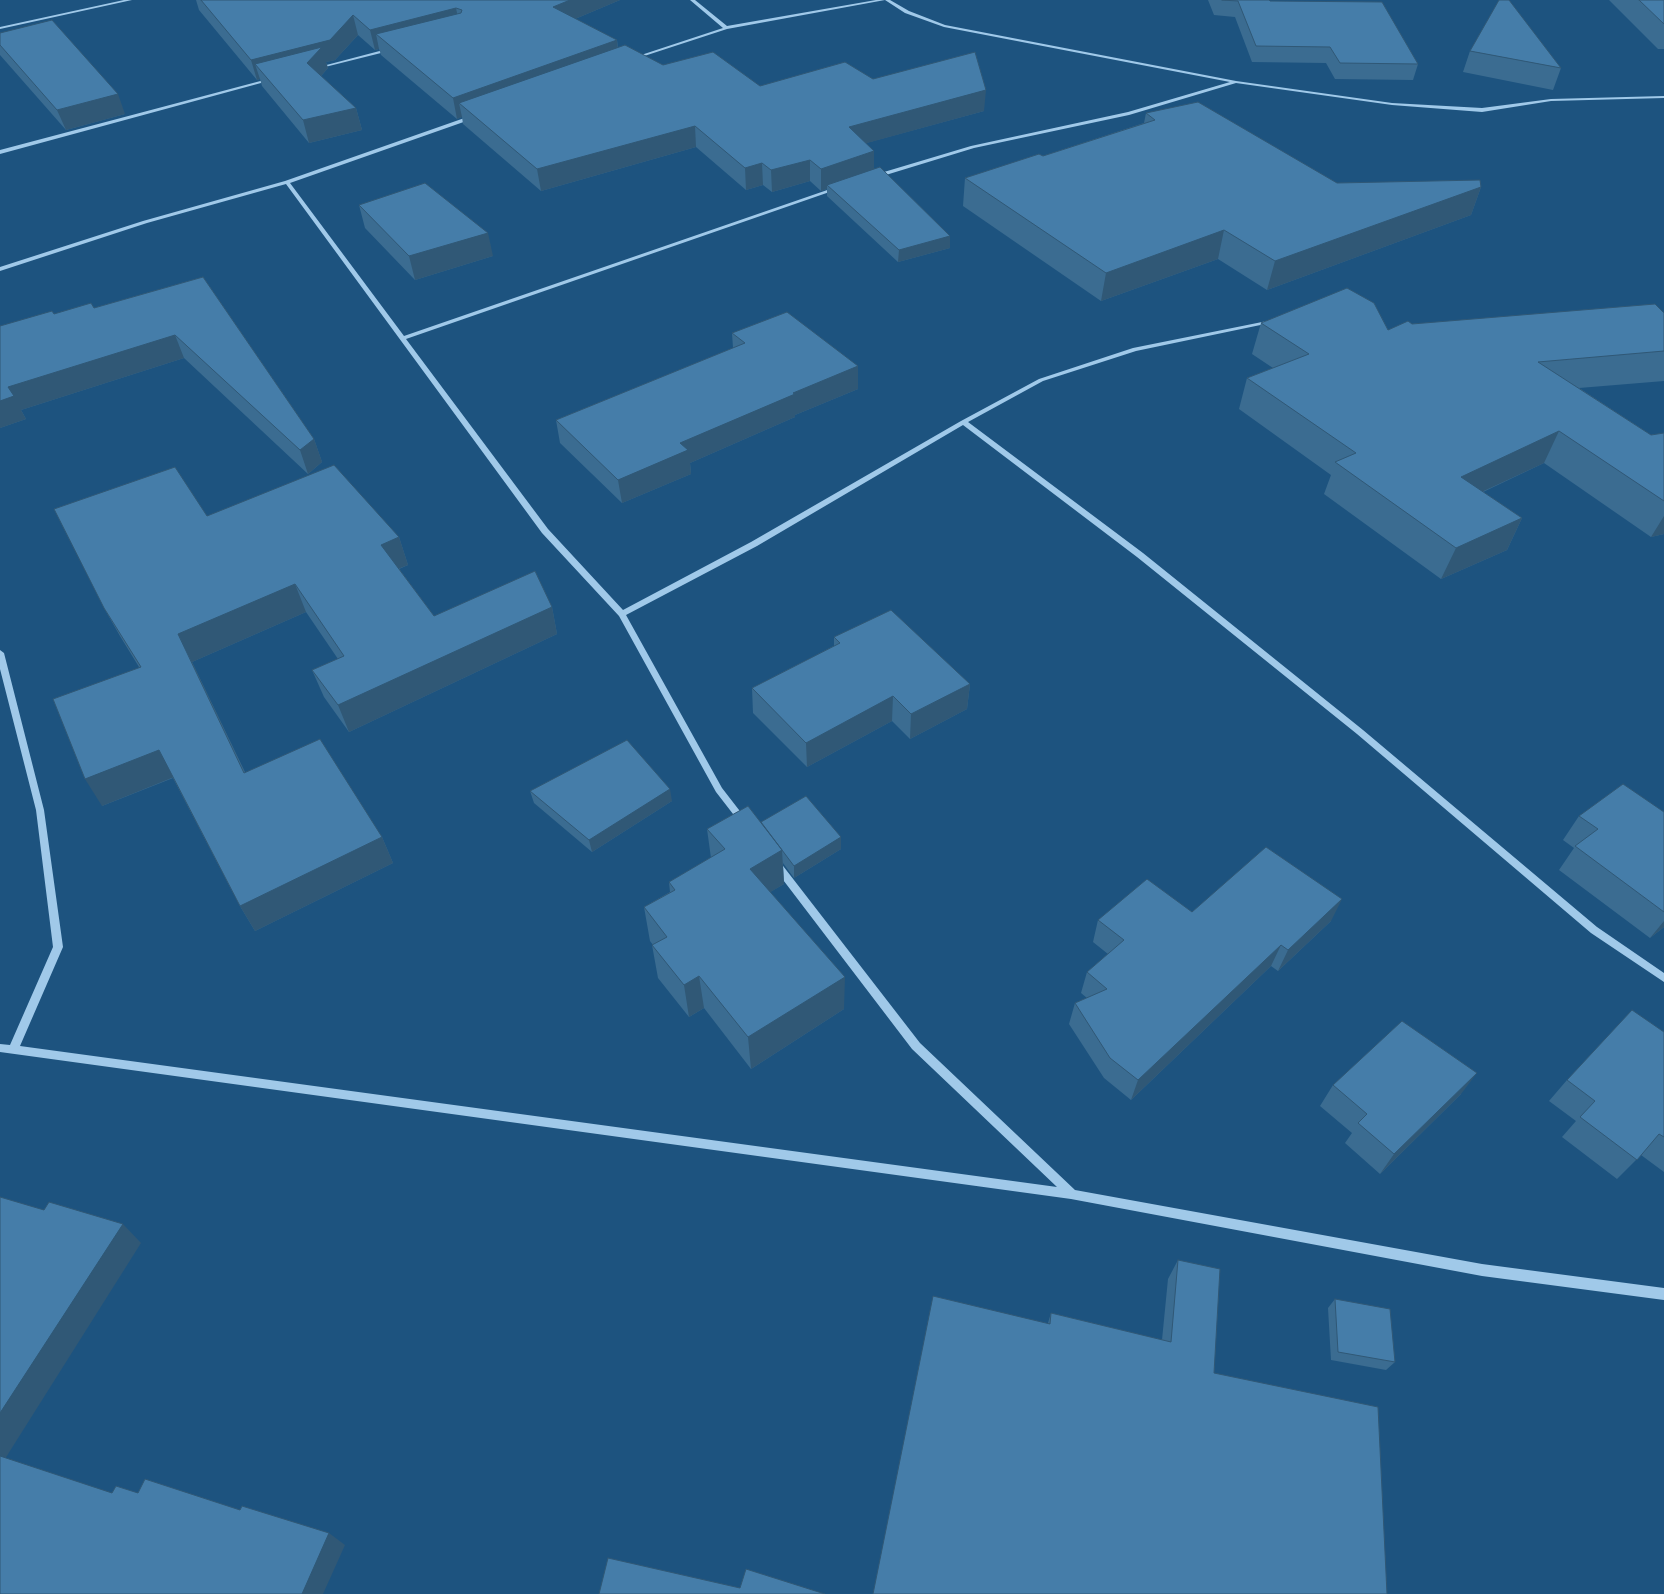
<!DOCTYPE html>
<html>
<head>
<meta charset="utf-8">
<style>
	body { margin:0 }
	canvas { display:block; background:#1d537f }
</style>
</head>
<body>
<canvas width="1664" height="1594"></canvas>
<script>
const c = document.querySelector('canvas').getContext('2d');
c.lineJoin = 'round';
function poly(rows) {
  const path = new Path2D();
  for (const r of rows) {
    path.moveTo(r[0], r[1]);
    for (let i = 2; i < r.length; i += 2) path.lineTo(r[i], r[i + 1]);
  }
  return path;
}
function paint(path, color) {
  c.fillStyle = color;
  c.fill(path, 'evenodd');
}
function trace(path, color, width, dash) {
  c.strokeStyle = color;
  c.lineWidth = width;
  c.lineCap = dash ? 'butt' : 'round';
  c.setLineDash(dash || []);
  c.stroke(path);
}
const minor = poly([
	[124,0,132,0,0,29,0,27,124,0],
	[690,0,695,0,727,26,876,0,890,0,909,11,945,25,1236,81,1392,103,1482,108,1551,99,1664,96,1664,98,1551,101,1482,112,1392,105,1236,83,1129,115,974,148,876,178,874,177,874,175,971,146,1128,112,1230,82,944,27,905,13,885,0,727,29,632,60,632,58,723,28,690,0],
	[391,48,393,49,393,50,317,69,315,68,391,48],
	[268,79,272,80,0,154,0,150,268,79],
	[473,115,475,116,475,118,290,183,404,336,836,187,841,188,406,339,548,529,623,610,751,542,961,421,1039,379,1133,348,1272,320,1273,321,1270,323,1136,351,1043,381,968,422,1143,553,1363,730,1597,927,1664,973,1664,982,1591,933,1357,734,1137,557,963,425,757,546,626,615,722,788,746,819,747,821,746,823,743,824,740,823,716,792,619,616,542,533,286,184,147,223,0,271,0,267,143,221,285,181,473,115],
	[0,650,4,653,44,810,63,947,20,1046,1057,1187,912,1049,774,868,772,865,774,862,777,861,780,862,920,1043,1075,1190,1482,1264,1664,1288,1664,1300,1482,1276,1071,1199,0,1052,0,1044,10,1045,53,947,36,810,0,669,0,650]
]);
const wall = poly([
	[196,0,620,0,575,19,617,40,618,48,663,65,760,86,873,79,984,111,866,143,874,169,950,248,898,262,827,196,827,189,821,191,810,181,772,192,763,185,746,190,696,147,541,191,463,124,462,117,457,119,381,55,379,49,375,50,358,35,335,60,326,62,328,68,321,76,356,108,362,130,309,143,262,86,260,79,257,80,199,10],
	[1208,0,1269,0,1270,1,1418,64,1413,80,1335,79,1326,63,1252,62,1235,17,1214,15],
	[1609,0,1664,0,1664,49,1658,49],
	[0,33,125,114,66,130,0,55],
	[1470,51,1561,68,1553,90,1463,72],
	[1146,113,1337,183,1481,187,1471,215,1267,290,1218,259,1101,301,963,206,965,178,1043,156,1144,123],
	[359,205,493,256,415,280,365,228],
	[203,277,314,439,322,462,308,474,184,358,21,410,26,419,0,428,54,314,94,308],
	[1664,313,1664,381,1579,388,1651,435,1664,433,1664,534,1651,537,1544,463,1483,492,1522,518,1507,550,1441,579,1324,494,1331,475,1239,409,1247,378,1273,368,1252,354,1261,323,1388,330,1412,324],
	[732,333,858,366,858,389,795,415,795,417,690,463,691,474,622,503,560,443,556,420,733,348],
	[207,516,399,537,408,565,399,569,434,616,552,607,557,634,349,732,324,697,312,670,338,659,306,612,192,662,245,772,382,837,393,863,255,931,240,906,173,778,102,806,139,667,120,636,104,608],
	[834,637,970,684,967,709,910,739,892,721,807,767,753,713,752,688,834,646],
	[530,791,672,801,592,852,534,803],
	[1664,812,1664,927,1650,938,1559,870,1574,848,1563,840,1579,816],
	[761,822,841,849,794,878,783,863,784,884,770,892,844,1009,751,1069,704,1008,689,1017,658,978,652,945,653,945,650,941,644,907,670,892,669,882,711,858,707,829],
	[1192,912,1331,921,1278,971,1271,966,1131,1100,1104,1078,1069,1024,1075,1003,1087,998,1081,993,1087,972,1108,954,1093,942,1098,920],
	[1664,1032,1664,1172,1641,1155,1617,1179,1562,1137,1576,1121,1549,1101,1567,1080],
	[1333,1085,1461,1094,1380,1174,1345,1143,1352,1133,1320,1106],
	[1178,1260,1214,1373,1048,1323,1051,1313,1162,1340,1168,1279],
	[1335,1299,1395,1362,1386,1370,1331,1360,1328,1308]
]);
const shadedWall = poly([
	[570,0,620,0,556,27,553,7],
	[456,8,460,28,376,34,379,49,375,50,370,30],
	[353,15,358,35,335,60,326,62,328,68,313,85,255,64,260,79,257,80,251,60],
	[617,40,619,61,459,103,462,117,457,119,453,98],
	[986,90,984,111,849,148,849,127],
	[118,94,125,114,66,130,57,110],
	[356,108,362,130,309,143,303,120],
	[695,126,696,147,541,191,537,169],
	[874,151,874,173,827,185,827,189,821,191,821,169],
	[810,160,810,181,772,192,771,170],
	[762,163,763,185,746,190,745,168],
	[1481,187,1471,215,1267,290,1275,261],
	[1224,230,1218,259,1101,301,1106,273],
	[488,233,493,256,415,280,409,256],
	[950,236,950,248,898,262,899,250],
	[175,335,184,358,21,410,26,419,0,428,0,401,8,387],
	[858,366,858,389,795,415,795,417,690,463,691,474,622,503,618,480,680,443,793,393],
	[1559,431,1544,463,1447,508,1461,477],
	[314,439,322,462,308,474,300,450],
	[1664,516,1664,534,1651,537],
	[1522,518,1507,550,1441,579,1456,548],
	[399,537,408,565,390,572,381,545],
	[295,584,306,612,192,662,258,799,178,634],
	[552,607,557,634,349,732,338,705],
	[970,684,967,709,910,739,911,714],
	[893,696,892,721,807,767,806,743],
	[159,750,174,777,102,806,85,779],
	[670,789,672,801,592,852,589,840],
	[382,837,393,863,255,931,240,906],
	[841,837,841,849,794,878,794,866],
	[782,850,784,884,752,903,750,869],
	[1342,899,1331,921,1278,971,1288,950],
	[1664,921,1664,927,1650,938],
	[1281,945,1271,966,1131,1100,1138,1080],
	[699,976,704,1008,689,1017,684,985],
	[845,977,844,1009,751,1069,748,1037],
	[1477,1073,1461,1094,1380,1174,1394,1154],
	[123,1224,141,1243,3,1462,0,1461,0,1413],
	[329,1533,345,1545,323,1594,302,1594]
]);
const building = poly([
	[201,0,570,0,553,7,617,40,453,98,376,34,461,13,462,10,456,8,370,30,353,15,330,40,251,60,201,0],
	[1222,0,1269,0,1270,1,1382,2,1418,64,1340,63,1330,47,1256,46,1238,1,1222,0],
	[1499,0,1509,0,1561,68,1470,51,1499,0],
	[1639,0,1664,0,1664,24,1639,0],
	[52,20,118,94,57,110,0,45,0,33,52,20],
	[625,45,663,65,713,52,760,86,845,62,873,79,975,52,986,90,849,127,874,151,821,169,810,160,771,170,762,163,745,168,695,126,537,169,459,103,625,45],
	[322,47,307,63,356,108,303,120,255,64,322,47],
	[1198,102,1337,183,1480,180,1481,187,1275,261,1224,230,1106,273,965,178,1039,154,1043,156,1155,120,1146,113,1198,102],
	[880,167,950,236,899,250,827,185,880,167],
	[425,183,488,233,409,256,359,205,425,183],
	[203,277,314,439,300,450,175,335,8,387,14,396,0,401,0,326,52,311,54,314,91,303,94,308,203,277],
	[1347,288,1374,303,1388,330,1408,321,1412,324,1655,304,1664,313,1664,351,1538,362,1651,435,1664,433,1664,501,1559,431,1461,477,1522,518,1456,548,1335,462,1356,453,1247,378,1309,354,1261,323,1347,288],
	[787,312,858,366,793,393,795,394,680,443,688,450,618,480,556,420,745,343,732,333,787,312],
	[334,465,399,537,381,545,434,616,535,571,552,607,338,705,312,670,344,656,295,584,178,634,244,773,320,739,382,837,240,906,159,750,85,779,53,699,141,667,104,608,54,509,175,467,207,516,334,465],
	[891,610,970,684,911,714,893,696,806,743,752,688,840,643,834,637,891,610],
	[627,740,670,789,589,840,530,791,627,740],
	[1623,784,1664,812,1664,912,1575,846,1598,829,1579,816,1623,784],
	[806,796,841,837,794,866,761,822,806,796],
	[748,806,782,850,750,869,845,977,748,1037,699,976,684,985,652,945,667,937,644,907,675,890,669,882,725,849,707,829,748,806],
	[1266,847,1342,899,1288,950,1281,945,1138,1080,1110,1058,1075,1003,1107,989,1087,972,1124,940,1098,920,1147,879,1192,912,1266,847],
	[1632,1010,1664,1032,1664,1137,1659,1134,1637,1160,1580,1117,1595,1101,1567,1080,1632,1010],
	[1402,1021,1477,1073,1394,1154,1358,1123,1367,1114,1333,1085,1402,1021],
	[0,1197,44,1210,49,1202,123,1224,0,1413,0,1197],
	[1178,1260,1220,1269,1214,1373,1378,1407,1387,1594,873,1594,933,1296,1050,1324,1051,1313,1171,1342,1178,1260],
	[1335,1299,1390,1309,1395,1362,1338,1352,1335,1299],
	[0,1456,112,1493,116,1486,138,1493,145,1479,240,1510,242,1506,329,1533,302,1594,0,1594,0,1456],
	[608,1558,740,1588,746,1569,825,1594,599,1594,608,1558]
]);
paint(minor, '#a0c9e9');
paint(wall, '#3b6c91');
paint(shadedWall, '#305876');
paint(building, '#457da9');
trace(building, '#305876', 1);
</script>
</body>
</html>
